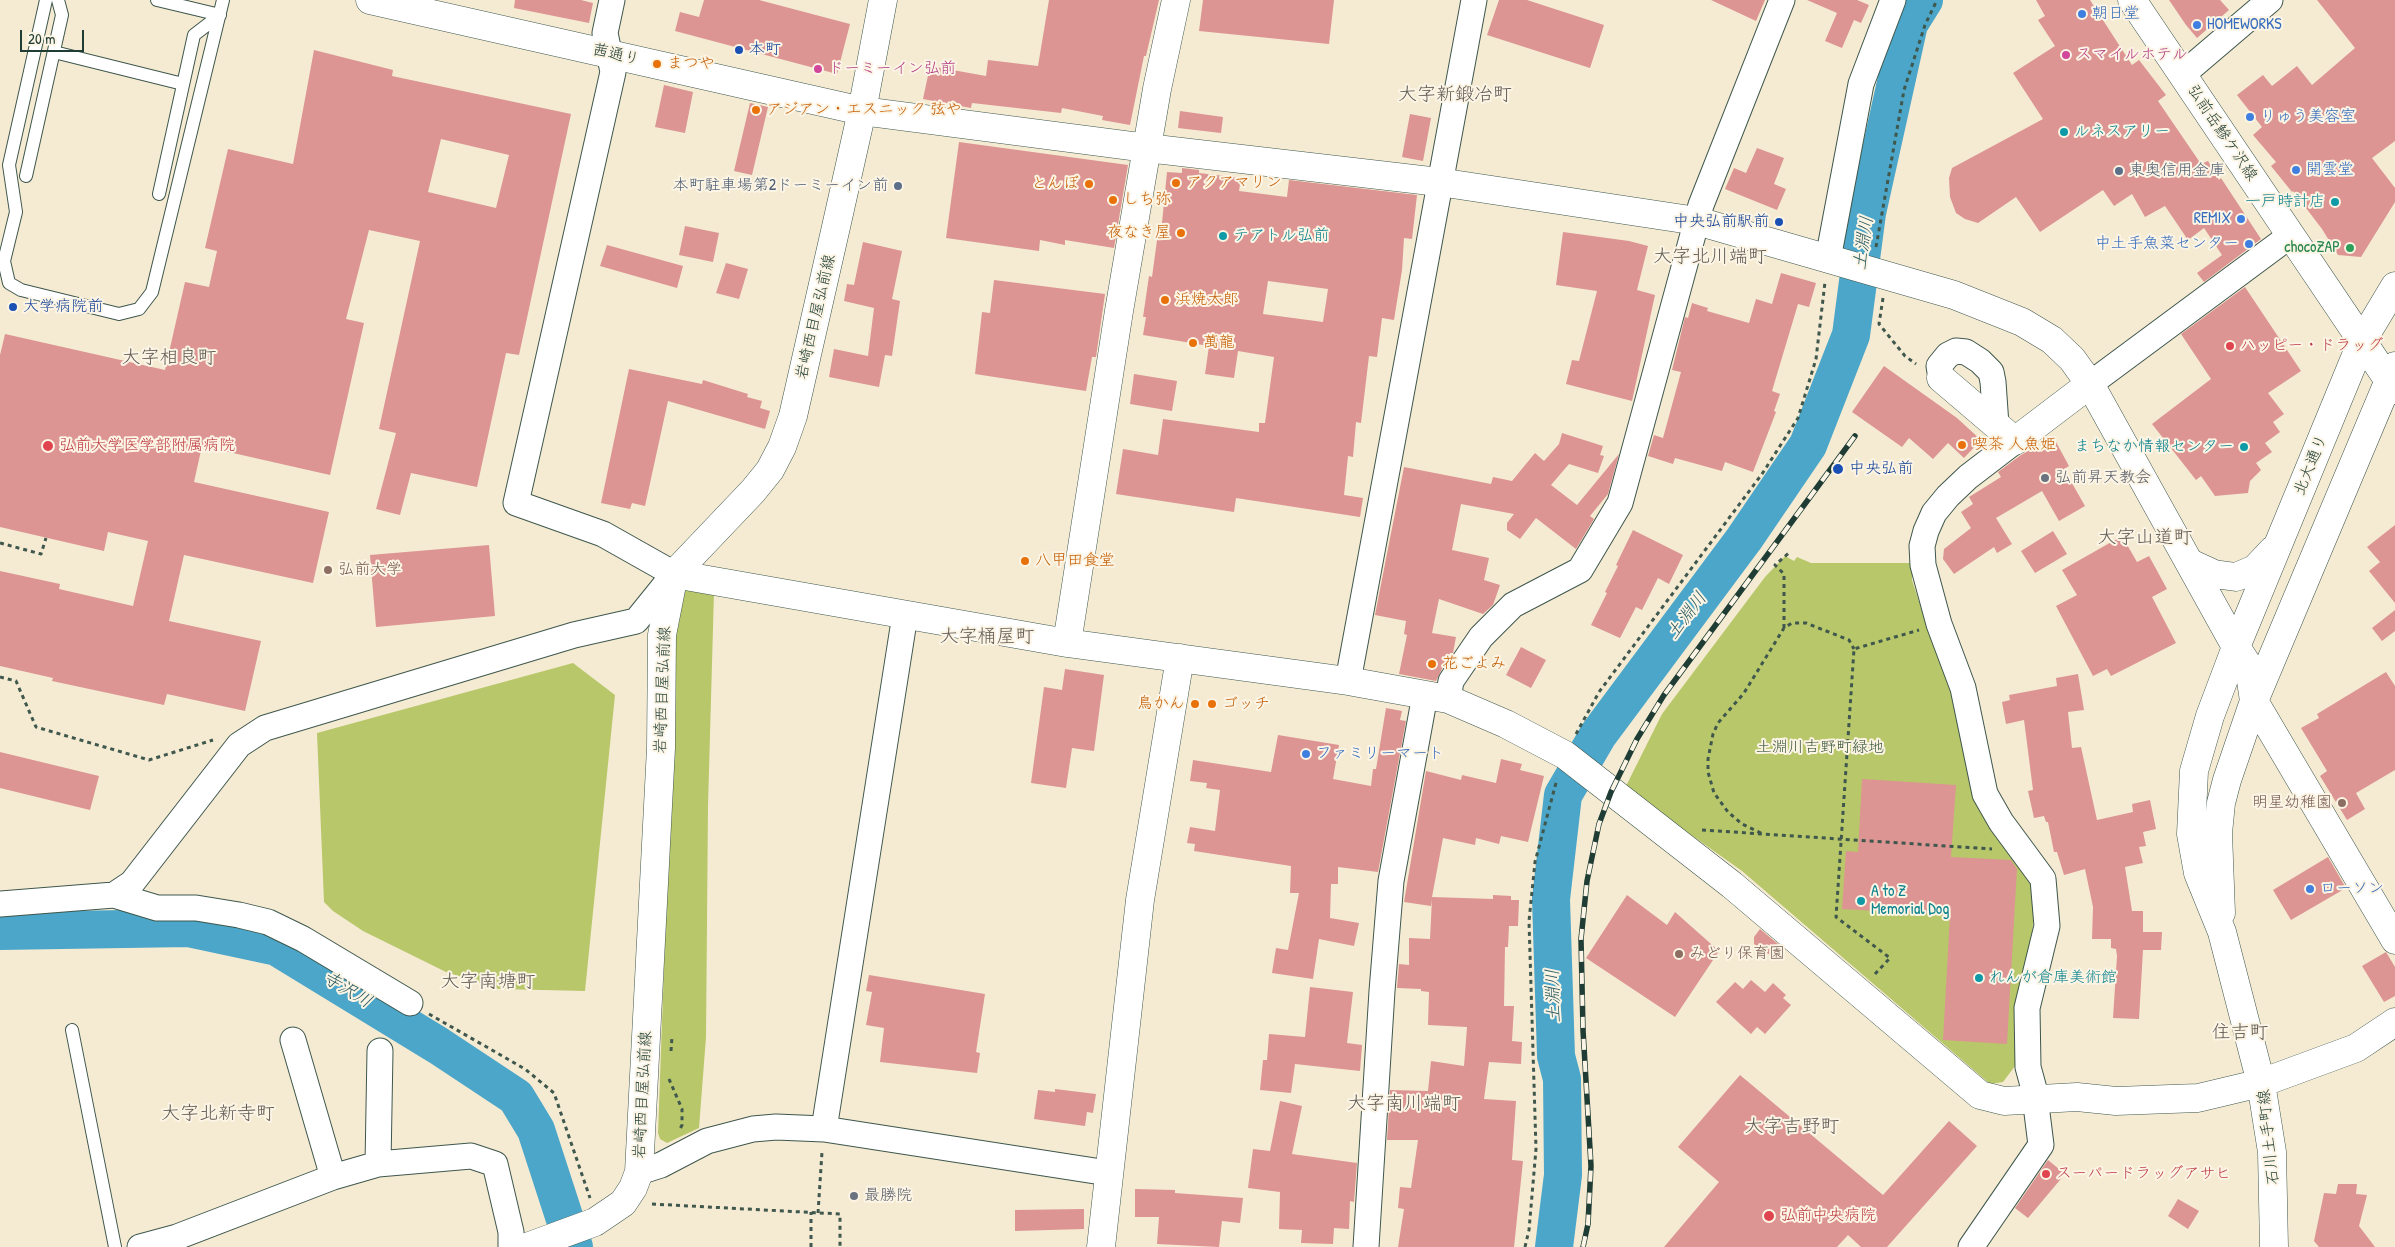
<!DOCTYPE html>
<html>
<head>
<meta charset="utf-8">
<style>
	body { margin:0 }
	#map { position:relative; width:2395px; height:1247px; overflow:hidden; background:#f5ebd3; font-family:"Patrick Hand",sans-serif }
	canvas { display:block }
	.scale { position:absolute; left:20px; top:30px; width:64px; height:22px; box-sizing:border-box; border:2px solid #1f3d34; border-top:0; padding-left:6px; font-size:15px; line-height:18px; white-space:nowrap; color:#1f3d34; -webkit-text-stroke:4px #fcf5e5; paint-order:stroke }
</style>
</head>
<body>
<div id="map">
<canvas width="2395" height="1247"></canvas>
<div class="scale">20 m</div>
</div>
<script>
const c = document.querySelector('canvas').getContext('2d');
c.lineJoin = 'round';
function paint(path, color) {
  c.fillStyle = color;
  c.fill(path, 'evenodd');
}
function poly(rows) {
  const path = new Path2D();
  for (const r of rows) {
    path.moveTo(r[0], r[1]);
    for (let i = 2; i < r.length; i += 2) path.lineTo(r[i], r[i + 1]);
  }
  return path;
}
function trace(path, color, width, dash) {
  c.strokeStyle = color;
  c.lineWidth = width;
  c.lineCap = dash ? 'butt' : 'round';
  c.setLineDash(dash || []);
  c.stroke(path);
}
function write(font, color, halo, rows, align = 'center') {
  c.font = font + ' "Patrick Hand","Klee One",sans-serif';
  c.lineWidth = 4;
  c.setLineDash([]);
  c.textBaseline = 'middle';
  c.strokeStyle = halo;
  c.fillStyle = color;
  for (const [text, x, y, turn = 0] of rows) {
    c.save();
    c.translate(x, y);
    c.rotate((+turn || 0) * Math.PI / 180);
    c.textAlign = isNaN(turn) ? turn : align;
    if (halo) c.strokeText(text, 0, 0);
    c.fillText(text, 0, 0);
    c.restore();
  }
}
const green = poly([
	[1785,556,1794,561,1797,557,1811,563,1912,563,1912,580,1922,611,2035,890,2030,971,2018,1062,2003,1082,1990,1084,1742,871,1625,788,1662,714,1765,577],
	[692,589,714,592,708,806,706,1037,699,1128,667,1143,660,1139,658,1133,676,635,678,611,684,590],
	[573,663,615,695,585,991,499,989,446,972,363,931,333,911,324,902,317,733]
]);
const river = poly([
	[0,931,188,928,277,947,439,1046,516,1097,536,1130,574,1247],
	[1554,1247,1563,1175,1562,1079,1556,1056,1551,899,1563,795,1598,735,1744,539,1808,445,1851,335,1867,213,1909,24,1924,0]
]);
const building = poly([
	[515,0,581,0,593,3,589,23,514,8],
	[704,0,759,0,850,24,837,74,675,31,680,12,699,17],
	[1049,0,1159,0,1146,56,1144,56,1130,125,1102,120,1103,116,1062,108,1061,113,972,103,971,108,923,99,930,66,986,76,988,60,1038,66],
	[1203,0,1334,0,1329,44,1199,31],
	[1499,0,1527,0,1604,25,1590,68,1487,35],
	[1711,0,1765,0,1756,21],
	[1807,0,1857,0,1869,5,1861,23,1854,20,1842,48,1825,41,1837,13],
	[2036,0,2090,0,2132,65,2139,60,2166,95,2158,101,2201,164,2208,161,2219,180,2221,178,2261,239,2204,282,2197,273,2222,255,2204,228,2188,240,2165,206,2145,217,2132,194,2114,206,2103,190,2040,232,2016,197,1978,223,1965,219,1956,213,1950,197,1949,178,1952,168,2043,119,2013,73,2055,46,2038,20,2045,16],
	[2169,0,2220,0,2229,10,2197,38,2186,25],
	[2317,0,2395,0,2395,141,2372,158,2395,188,2395,202,2361,257,2338,255,2322,229,2293,191,2292,192,2271,166,2276,162,2253,135,2262,127,2237,95,2263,75,2272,86,2297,66,2312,85,2355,48],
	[314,50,393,70,392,76,571,114,519,355,506,353,477,487,411,473,400,515,376,509,396,433,379,429,420,241,369,230,346,319,364,323,330,475,202,446,194,482,329,512,313,583,184,555,169,621,261,641,245,711,167,694,164,705,52,681,53,678,0,666,0,571,60,584,59,589,133,606,148,541,108,532,104,551,0,527,0,355,5,334,165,370,185,282,209,287,217,251,205,248,228,149,293,164],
	[441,139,509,155,496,208,428,192],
	[664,85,693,92,685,133,655,127],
	[750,103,768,107,752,175,734,171],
	[1180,111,1223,117,1221,133,1178,128],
	[1410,114,1431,118,1423,161,1402,157],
	[959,142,1128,165,1114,248,1065,240,1065,245,1040,240,1039,251,946,238],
	[1757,148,1784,158,1774,184,1786,189,1777,210,1725,189,1734,168,1746,173],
	[1182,168,1199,170,1199,173,1241,178,1239,191,1287,197,1289,180,1417,195,1412,239,1404,238,1402,270,1394,320,1382,318,1377,357,1369,356,1361,423,1356,422,1353,457,1348,456,1344,495,1363,498,1360,517,1236,498,1234,512,1116,494,1123,449,1158,455,1163,419,1259,432,1259,423,1265,423,1274,357,1238,351,1234,378,1205,374,1209,346,1143,335,1146,317,1143,317,1149,276,1152,277,1158,233,1161,233,1167,172,1182,173],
	[1268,281,1328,289,1323,322,1263,314],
	[685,226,719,233,713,262,679,255],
	[1563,232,1629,241,1648,246,1637,290,1655,295,1632,401,1566,384,1572,360,1579,361,1597,291,1556,285],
	[863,242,902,251,892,299,900,301,892,356,885,355,879,387,829,377,834,349,868,356,874,308,844,301,847,284,854,285],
	[607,245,683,266,677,288,600,266],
	[726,263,748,269,739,299,716,293],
	[1781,273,1816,283,1809,307,1798,304,1772,391,1780,394,1774,411,1776,412,1753,472,1725,462,1722,471,1675,458,1673,464,1648,456,1654,435,1663,438,1681,372,1672,370,1685,317,1688,318,1692,303,1708,308,1707,311,1749,323,1756,299,1772,304],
	[994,280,1105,294,1096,357,1092,357,1086,391,975,374,982,312,990,313],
	[2245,287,2301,371,2268,393,2284,414,2273,422,2280,432,2265,443,2272,452,2256,463,2261,470,2250,481,2248,493,2215,496,2201,476,2196,480,2152,424,2211,379,2181,334],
	[1884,366,1957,418,1981,440,1964,458,1948,443,1933,459,1909,438,1902,447,1852,412],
	[629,369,702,384,703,380,748,394,747,397,762,401,760,408,770,411,765,429,668,401,645,506,632,503,630,509,601,503],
	[1134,374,1177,381,1172,411,1130,404],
	[1562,433,1603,446,1600,455,1604,456,1598,473,1569,464,1551,485,1577,505,1619,454,1608,494,1590,516,1594,519,1576,549,1536,518,1520,539,1507,530,1507,523,1514,514,1461,504,1452,550,1489,558,1484,580,1500,585,1493,605,1483,614,1439,599,1432,633,1456,637,1453,653,1450,653,1436,681,1399,674,1407,635,1404,634,1406,621,1375,615,1404,467,1491,484,1493,477,1512,481,1535,453,1544,461,1559,444],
	[2056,442,2069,466,2064,469,2085,506,2059,521,2042,491,1996,518,2012,544,1997,553,1994,547,1954,574,1943,559,1944,549,1971,528,1961,512,1973,504,1969,497,2001,477,1998,472,2021,455,2037,446,2040,451],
	[2395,525,2395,603,2369,571,2380,562,2367,547],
	[1633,530,1683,555,1669,584,1658,578,1642,610,1636,607,1620,638,1591,625,1607,593,1605,592,1618,566,1616,565],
	[2053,531,2067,554,2035,573,2021,551],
	[2122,536,2137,562,2149,556,2167,589,2152,597,2176,643,2111,676,2107,669,2093,676,2056,606,2077,595,2062,570],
	[489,545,495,616,376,627,370,555],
	[2395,610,2395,631,2382,641,2372,628],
	[1521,647,1546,660,1531,688,1506,675],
	[1065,669,1104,675,1094,751,1072,748,1066,788,1031,783,1044,687,1062,690],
	[2386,672,2395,686,2395,770,2356,793,2365,809,2347,820,2320,776,2327,771,2301,728,2319,718,2317,714],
	[2078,674,2084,710,2068,712,2072,748,2081,747,2097,820,2133,812,2132,804,2150,800,2156,829,2143,832,2146,846,2139,847,2143,863,2125,867,2132,911,2143,911,2143,932,2162,932,2161,950,2143,950,2139,1019,2113,1018,2117,956,2116,949,2111,948,2111,939,2092,939,2093,907,2085,869,2064,875,2057,852,2054,852,2048,822,2046,822,2044,816,2034,818,2028,791,2033,790,2024,720,2006,724,2002,702,2010,700,2009,695,2057,686,2056,678],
	[1386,708,1402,711,1400,720,1406,721,1378,872,1338,867,1338,884,1331,884,1330,918,1359,923,1354,946,1319,939,1313,979,1272,973,1276,948,1288,950,1299,893,1290,893,1291,866,1194,851,1195,844,1187,843,1190,827,1215,831,1220,790,1206,788,1207,783,1190,781,1193,760,1271,772,1278,735,1339,745,1333,779,1371,786,1373,769,1376,769],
	[0,752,99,776,90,810,0,788],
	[1501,759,1522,764,1520,770,1544,776,1528,842,1501,836,1499,844,1476,838,1475,845,1443,838,1432,897,1493,899,1493,895,1511,896,1511,900,1519,900,1518,926,1509,926,1508,947,1505,947,1504,1006,1514,1006,1512,1041,1522,1042,1521,1064,1489,1062,1484,1099,1516,1101,1512,1160,1523,1161,1514,1247,1398,1247,1404,1209,1398,1208,1400,1187,1411,1188,1418,1140,1387,1140,1390,1090,1428,1091,1431,1061,1464,1066,1467,1027,1428,1025,1429,992,1421,991,1421,989,1397,988,1399,964,1409,965,1409,938,1430,939,1432,899,1431,906,1404,902,1426,771,1461,780,1462,775,1496,783],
	[1862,779,1956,785,1951,857,2011,860,2017,869,2007,1044,1943,1040,1950,915,1842,909,1846,851,1858,852],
	[2328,857,2346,888,2291,920,2273,890],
	[1627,895,1667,925,1675,912,1719,951,1675,1017,1586,958],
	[1760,929,1778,944,1770,955,1754,944,1754,937],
	[2386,952,2395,967,2395,996,2384,1002,2362,966],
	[869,975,985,994,976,1052,980,1053,977,1073,880,1062,884,1028,866,1025,872,992,866,991],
	[1751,980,1765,992,1773,983,1786,995,1783,998,1791,1005,1765,1034,1757,1027,1751,1034,1716,1002,1735,982,1743,989],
	[1310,987,1353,992,1347,1043,1362,1045,1360,1071,1295,1064,1291,1093,1260,1090,1263,1060,1267,1060,1269,1034,1305,1037],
	[1740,1075,1883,1195,1949,1121,1977,1146,1887,1247,1861,1247,1848,1235,1837,1247,1664,1247,1719,1182,1678,1147],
	[1055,1089,1096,1094,1093,1113,1087,1112,1085,1126,1034,1119,1038,1090,1055,1092],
	[1280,1101,1302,1106,1292,1154,1357,1163,1354,1202,1350,1201,1349,1229,1334,1228,1333,1244,1301,1243,1302,1230,1279,1229,1280,1192,1248,1188,1253,1149,1270,1151],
	[2048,1160,2065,1174,2028,1218,2015,1208],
	[2338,1184,2357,1184,2356,1194,2367,1195,2359,1226,2375,1247,2319,1247,2314,1241,2324,1193,2336,1194],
	[1135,1189,1175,1190,1175,1193,1243,1198,1240,1223,1222,1221,1219,1247,1157,1244,1159,1217,1135,1217],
	[2178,1199,2199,1211,2188,1229,2168,1216],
	[1084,1209,1084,1229,1015,1231,1015,1210]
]);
const path = poly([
	[1876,247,1904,90,1925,25,1937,0],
	[1883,298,1879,324,1905,356,1916,364],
	[0,543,41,554,46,538],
	[1784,628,1784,574,1775,565,1791,551],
	[0,677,16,681,36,727,149,760,213,740],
	[1576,734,1599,692,1762,474,1798,418,1816,359,1825,282],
	[1702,830,1992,849],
	[1761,833,1742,824,1728,812,1714,793,1708,772,1708,759,1713,734,1718,723,1744,693,1784,628,1792,623,1806,623,1849,640,1854,649],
	[1875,974,1890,958,1836,917,1854,649,1919,630],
	[429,1014,525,1069,554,1093,590,1198],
	[671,1051,672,1037],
	[669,1079,682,1109,682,1125,680,1129],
	[652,1204,840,1214,840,1247],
	[818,1213,822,1152],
	[811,1247,811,1212],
	[1525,1247,1529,1230,1536,1149,1529,921,1535,862,1557,779]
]);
const lane = poly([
	[46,0,9,165,16,212,4,261,9,283,21,290,119,314,139,309,152,292,223,0],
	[157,0,220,15],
	[54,52,183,84],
	[26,176,62,15,58,0],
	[159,194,194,35,220,15],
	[72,1030,115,1247]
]);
const street = poly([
	[2182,75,2270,0],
	[1828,259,1861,84,1893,0],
	[1941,378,1939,366,1948,355,1956,351,1966,352,1980,361,1991,372,1993,382,1996,425],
	[2090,384,2291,235],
	[1348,681,1474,0],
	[1448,699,1451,681,1481,637,1513,605,1580,570,1620,503,1701,205,1782,0],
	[114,895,132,883,239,745,265,728,574,635,636,621,674,574,603,534,516,503,613,72,605,33,612,0],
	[0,904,114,895,157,908,196,908,239,915,268,922,303,939,410,1003],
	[293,1040,333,1177],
	[824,1129,905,615],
	[378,1164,380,1051],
	[639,1172,661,1165,707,1141,753,1129,776,1127,824,1129,1108,1173],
	[140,1247,177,1237,333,1177,378,1164,471,1156,495,1164,511,1232,511,1247],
	[1366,1247,1382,991,1391,881,1425,695],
	[1971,1247,2041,1145,2034,1089,2028,1067,2027,1008,2047,926,2043,879,2001,822,1985,794,1963,688,1939,624,1923,565,1922,546,1926,531,1934,513,1948,496,1968,477,2015,441]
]);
const secondary = poly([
	[370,0,862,111,1147,148,1439,182,1697,221,1954,295,2022,322,2052,340,2072,359,2090,384,2236,647,2249,667,2254,701,2395,940],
	[1941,378,2015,441,2090,384],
	[2190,563,2214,574,2236,577,2255,569,2273,550],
	[674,574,1067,643,1348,681,1448,699,1506,724,1565,755,1732,885,1980,1095,2004,1101,2077,1097,2116,1101,2198,1098,2261,1083,2356,1048,2395,1022],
	[1067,643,1119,311,1157,89,1176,0],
	[2221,913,2218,833,2221,803,2227,780,2254,701,2395,366],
	[1101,1247,1140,900,1180,658],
	[2274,1247,2272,1152,2261,1083,2222,932,2198,873,2191,834,2194,771,2210,716,2236,647,2362,341,2395,286]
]);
const primary = poly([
	[2132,0,2395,390],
	[527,1247,595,1222,623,1203,633,1188,639,1172,661,748,662,635,674,574,753,491,770,470,782,447,793,416,836,227,862,111,883,0]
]);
const rail = poly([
	[1583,1247,1588,1224,1591,1166,1583,1030,1581,939,1587,881,1599,824,1611,792,1637,739,1664,695,1855,436]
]);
const markers = [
	[2082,14,5,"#3f7fe0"],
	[2197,25,5,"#3f7fe0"],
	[739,50,5,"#1a4fb4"],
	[2066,55,5,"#d1479c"],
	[657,64,5,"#e8710a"],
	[818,69,5,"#d1479c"],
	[756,110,5,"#e8710a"],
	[2250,117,5,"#3f7fe0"],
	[2064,132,5,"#0f9aa8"],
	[2296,170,5,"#3f7fe0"],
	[2119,171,5,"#5c6f8a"],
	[1176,183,5,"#e8710a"],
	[1089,184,5,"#e8710a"],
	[898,186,5,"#5c6f8a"],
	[1113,200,5,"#e8710a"],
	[2335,202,5,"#0f9aa8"],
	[2241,219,5,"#3f7fe0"],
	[1779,222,5,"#1a4fb4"],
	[1181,233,5,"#e8710a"],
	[1223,236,5,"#0f9aa8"],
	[2249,244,5,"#3f7fe0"],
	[2350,248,5,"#2e9e5b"],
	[1165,300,5,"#e8710a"],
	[13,307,5,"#1a4fb4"],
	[1193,343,5,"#e8710a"],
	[2230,346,5,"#e0444e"],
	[1962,445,5,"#e8710a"],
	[48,446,6,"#e0444e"],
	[2244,447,5,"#0f9aa8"],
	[1838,469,6,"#1a4fb4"],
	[2045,478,5,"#6b7280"],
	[1025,561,5,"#e8710a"],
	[328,570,5,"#8d6e63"],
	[1432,664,5,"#e8710a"],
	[1195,704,5,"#e8710a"],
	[1212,704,5,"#e8710a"],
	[1306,754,5,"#3f7fe0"],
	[2342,803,5,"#8d6e63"],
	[2310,889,5,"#3f7fe0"],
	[1861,901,5,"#0f9aa8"],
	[1679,954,5,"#8d6e63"],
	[1979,978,5,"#0f9aa8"],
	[2046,1174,5,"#e0444e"],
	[854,1196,5,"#6b7280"],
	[1769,1216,6,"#e0444e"]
];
const shopNames = [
	["朝日堂",2092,14],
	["HOMEWORKS",2207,25],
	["りゅう美容室",2260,117],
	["開雲堂",2306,170],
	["REMIX",2231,219,"right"],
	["中土手魚菜センター",2239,244,"right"],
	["ファミリーマート",1316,754],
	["ローソン",2320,889]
];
const transitNames = [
	["本町",749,50],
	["中央弘前駅前",1769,222,"right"],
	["大学病院前",23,307],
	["中央弘前",1849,469]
];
const streetNames = [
	["茜通り",616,55,13],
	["弘前岳鰺ケ沢線",2222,133,56],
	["岩崎西目屋弘前線",816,317,-77],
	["北大通り",2311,465,-68],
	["岩崎西目屋弘前線",663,690,-88],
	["岩崎西目屋弘前線",643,1095,-87],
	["石川土手町線",2269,1137,-96]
];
const hotelNames = [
	["スマイルホテル",2076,55],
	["ドーミーイン弘前",828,69]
];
const foodNames = [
	["まつや",667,64],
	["アジアン・エスニック 弦や",766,110],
	["アクアマリン",1186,183],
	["とんぼ",1079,184,"right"],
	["しち弥",1123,200],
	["夜なき屋",1171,233,"right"],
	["浜焼太郎",1175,300],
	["萬龍",1203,343],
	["喫茶 人魚姫",1972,445],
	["八甲田食堂",1035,561],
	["花ごよみ",1442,664],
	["鳥かん",1185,704,"right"],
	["ゴッチ",1222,704]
];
const cultureNames = [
	["ルネスアリー",2074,132],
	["一戸時計店",2325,202,"right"],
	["テアトル弘前",1233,236],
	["まちなか情報センター",2234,447,"right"],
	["A to Z",1871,892],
	["Memorial Dog",1871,910],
	["れんが倉庫美術館",1989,978]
];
const serviceNames = [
	["東奥信用金庫",2129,171],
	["本町駐車場第2ドーミーイン前",888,186,"right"]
];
const leisureNames = [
	["chocoZAP",2340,248]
];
const healthNames = [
	["ハッピー・ドラッグ",2240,346],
	["弘前大学医学部附属病院",59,446],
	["スーパードラッグアサヒ",2056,1174],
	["弘前中央病院",1780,1216]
];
const worshipNames = [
	["弘前昇天教会",2055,478],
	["最勝院",864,1196]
];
const educationNames = [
	["弘前大学",338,570],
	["明星幼稚園",2332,803,"right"],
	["みどり保育園",1689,954]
];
const parkNames = [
	["土淵川吉野町緑地",1820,748]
];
const waterNames = [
	["土淵川",1864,243,-82],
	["土淵川",1687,616,-53],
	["寺沢川",347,990,31],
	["土淵川",1554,996,-92]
];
const quarterNames = [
	["大字新鍛冶町",1455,95],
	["大字北川端町",1710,257],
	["大字相良町",169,358],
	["大字山道町",2145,538],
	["大字桶屋町",987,637],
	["大字南塘町",488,982],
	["住吉町",2240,1033],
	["大字南川端町",1404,1104],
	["大字北新寺町",218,1114],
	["大字吉野町",1792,1127]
];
paint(green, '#b8c76a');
trace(river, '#4ba6c9', 38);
paint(building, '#dc9592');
trace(lane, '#3f574c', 14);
trace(street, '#3f574c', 27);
trace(secondary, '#3f574c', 29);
trace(primary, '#3f574c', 29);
trace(path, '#3f574c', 3, [4, 4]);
trace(lane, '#fff', 12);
trace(street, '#fff', 25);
trace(secondary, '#fff', 28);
trace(primary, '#fff', 28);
trace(rail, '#1f3d34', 5.5);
trace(rail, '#fcf5e5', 4, [11]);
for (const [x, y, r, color] of markers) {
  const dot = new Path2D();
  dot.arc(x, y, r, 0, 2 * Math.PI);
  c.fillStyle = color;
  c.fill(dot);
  trace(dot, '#fcf5e5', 2);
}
write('16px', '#366cbe', '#fcf5e5', shopNames, 'left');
write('16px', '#164399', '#fcf5e5', transitNames, 'left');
write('16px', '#1f3d34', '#fcf5e5', streetNames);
write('16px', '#b23c85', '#fcf5e5', hotelNames, 'left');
write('16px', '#c56008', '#fcf5e5', foodNames, 'left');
write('16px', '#0d838f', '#fcf5e5', cultureNames, 'left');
write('16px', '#4e5e75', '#fcf5e5', serviceNames, 'left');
write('16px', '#27864d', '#fcf5e5', leisureNames, 'right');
write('16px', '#be3a42', '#fcf5e5', healthNames, 'left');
write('16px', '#5b616d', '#fcf5e5', worshipNames, 'left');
write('16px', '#785e54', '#fcf5e5', educationNames, 'left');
write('16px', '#3e593f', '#fcf5e5', parkNames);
write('italic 18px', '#2c5c61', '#fcf5e5', waterNames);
write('19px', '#615c55', '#fcf5e5', quarterNames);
</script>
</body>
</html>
